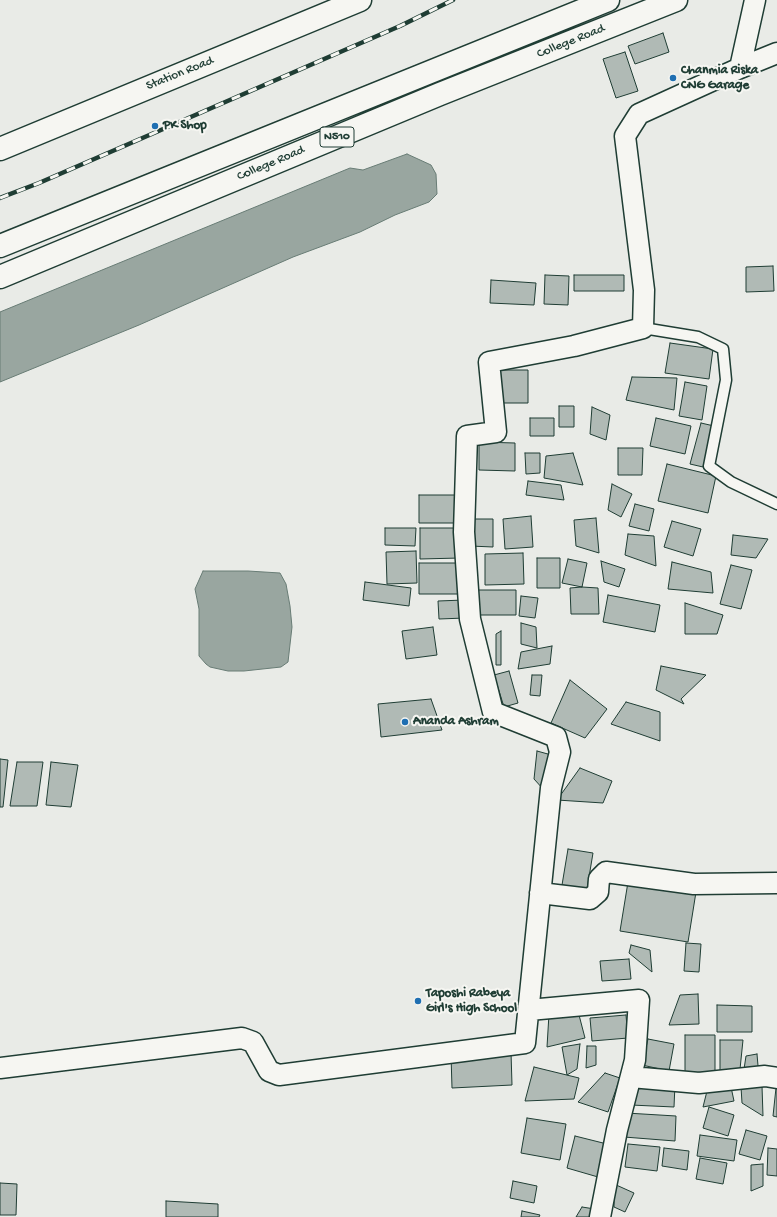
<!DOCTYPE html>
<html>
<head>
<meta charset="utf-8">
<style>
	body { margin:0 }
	canvas { display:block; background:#e9ebe7 }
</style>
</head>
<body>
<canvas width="777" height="1217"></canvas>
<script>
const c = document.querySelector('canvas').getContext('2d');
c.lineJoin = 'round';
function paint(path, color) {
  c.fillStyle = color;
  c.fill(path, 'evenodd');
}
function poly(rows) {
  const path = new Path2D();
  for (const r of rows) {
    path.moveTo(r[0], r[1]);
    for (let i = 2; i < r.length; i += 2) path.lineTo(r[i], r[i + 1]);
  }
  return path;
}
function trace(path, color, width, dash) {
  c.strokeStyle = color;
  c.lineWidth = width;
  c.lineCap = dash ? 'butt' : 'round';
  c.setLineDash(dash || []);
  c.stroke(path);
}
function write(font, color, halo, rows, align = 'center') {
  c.font = font + ' "Gochi Hand",sans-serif';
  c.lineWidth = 4;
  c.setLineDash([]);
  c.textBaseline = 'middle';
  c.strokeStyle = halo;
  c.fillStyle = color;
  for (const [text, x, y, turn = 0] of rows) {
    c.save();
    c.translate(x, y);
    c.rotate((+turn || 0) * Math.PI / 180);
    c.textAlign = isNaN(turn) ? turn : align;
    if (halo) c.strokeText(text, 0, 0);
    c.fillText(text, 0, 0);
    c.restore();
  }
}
const water = poly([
	[407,154,431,165,436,174,437,194,429,202,395,215,360,232,293,257,139,325,0,382,0,312,350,168,363,170,407,154],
	[203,571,248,571,280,573,286,584,290,606,292,627,288,662,281,667,244,671,228,671,210,667,206,664,199,656,199,609,195,589,203,571]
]);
const building = poly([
	[663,33,669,52,635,64,628,46,663,33],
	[625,52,638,91,616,98,603,59,625,52],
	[773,266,774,291,746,292,746,267,773,266],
	[545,275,569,276,568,305,544,304,545,275],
	[574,275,624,275,624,291,574,291,574,275],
	[491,280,536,283,534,305,490,303,491,280],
	[670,343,713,349,709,379,665,373,670,343],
	[495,370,528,370,528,403,495,403,495,370],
	[632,377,677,378,674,410,626,400,632,377],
	[685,382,707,386,702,420,679,416,685,382],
	[559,406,574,406,574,427,559,427,559,406],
	[592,407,610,415,606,440,590,434,592,407],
	[530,418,554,418,554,436,530,436,530,418],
	[656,418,691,426,685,454,650,446,656,418],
	[701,423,714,426,703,467,690,464,701,423],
	[479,442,515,443,515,471,479,470,479,442],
	[618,448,643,448,642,475,618,475,618,448],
	[525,453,540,453,540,473,526,474,525,453],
	[573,453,583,485,544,478,546,456,573,453],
	[667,464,716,476,708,513,658,501,667,464],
	[528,481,561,485,564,500,526,495,528,481],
	[612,484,632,494,621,517,608,510,612,484],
	[419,495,461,495,461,523,419,523,419,495],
	[635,504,654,509,649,531,629,526,635,504],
	[531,516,533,547,505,549,503,519,531,516],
	[596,518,599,553,576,546,574,520,596,518],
	[470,519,493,519,493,547,470,546,470,519],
	[672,521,701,529,693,556,664,547,672,521],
	[385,528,416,528,415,546,385,545,385,528],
	[420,528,460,528,460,558,420,559,420,528],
	[628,534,654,536,656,566,625,555,628,534],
	[733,535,768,539,756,558,731,555,733,535],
	[416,551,417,583,387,584,386,552,416,551],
	[523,553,524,584,485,585,485,554,523,553],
	[537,558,560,558,560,588,537,588,537,558],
	[568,559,587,563,582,587,562,583,568,559],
	[601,561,625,569,619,587,604,582,601,561],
	[672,562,711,572,713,593,668,589,672,562],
	[419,563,458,563,458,594,419,594,419,563],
	[731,565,752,570,741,609,720,604,731,565],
	[365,582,411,588,409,606,363,600,365,582],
	[582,587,598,588,599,614,571,614,570,588,582,587],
	[473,590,516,590,516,615,473,615,473,590],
	[608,595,660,605,655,632,603,622,608,595],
	[521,596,538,598,535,618,519,616,521,596],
	[464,600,465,618,439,619,438,601,464,600],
	[685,603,723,615,717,634,685,634,685,603],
	[521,623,536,627,537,648,521,644,521,623],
	[433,627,437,655,406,659,402,631,433,627],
	[501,631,501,665,496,665,496,634,501,631],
	[552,646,550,664,518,669,521,652,552,646],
	[661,666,706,675,681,699,684,704,656,690,661,666],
	[509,671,518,703,504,707,494,675,509,671],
	[532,675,542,675,540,696,530,695,532,675],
	[570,680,607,709,585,738,551,723,570,680],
	[431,699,442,730,381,737,378,704,431,699],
	[626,702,660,712,660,741,611,724,626,702],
	[537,751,555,756,544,790,534,779,537,751],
	[0,759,8,760,3,807,0,807,0,759],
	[17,762,43,762,37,806,10,806,17,762],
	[51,762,78,765,71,807,46,805,51,762],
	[580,768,612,781,603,803,557,800,580,768],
	[568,849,593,853,587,889,562,885,568,849],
	[628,882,696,892,688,942,620,931,628,882],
	[686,943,701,944,699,972,684,971,686,943],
	[631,945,650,950,652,972,629,953,631,945],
	[629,959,631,979,602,981,600,961,629,959],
	[698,994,699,1024,669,1025,680,995,698,994],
	[717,1005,752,1006,752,1032,717,1032,717,1005],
	[549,1014,579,1015,585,1038,547,1047,549,1014],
	[626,1015,628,1038,592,1041,590,1018,626,1015],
	[685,1035,715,1035,715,1074,685,1073,685,1035],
	[648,1039,674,1044,669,1071,642,1065,648,1039],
	[720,1040,743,1040,739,1079,720,1075,720,1040],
	[580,1044,577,1069,567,1075,562,1047,580,1044],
	[587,1046,596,1046,596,1065,586,1068,587,1046],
	[511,1052,512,1085,452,1088,451,1055,511,1052],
	[757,1054,759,1077,743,1076,746,1056,757,1054],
	[534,1067,579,1078,574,1099,525,1101,534,1067],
	[605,1073,620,1078,608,1112,578,1102,605,1073],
	[632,1082,675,1084,674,1107,631,1105,632,1082],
	[762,1086,763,1116,742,1103,741,1087,762,1086],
	[731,1087,734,1101,703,1107,707,1091,731,1087],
	[776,1088,777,1088,777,1117,773,1116,776,1088],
	[709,1107,734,1115,728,1136,703,1128,709,1107],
	[626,1113,676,1116,675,1141,624,1137,626,1113],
	[527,1118,566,1124,560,1160,521,1153,527,1118],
	[746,1130,767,1136,760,1160,739,1154,746,1130],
	[700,1135,737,1140,734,1161,697,1156,700,1135],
	[575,1136,607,1144,598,1177,567,1168,575,1136],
	[628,1144,660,1147,657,1171,625,1167,628,1144],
	[664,1148,689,1151,687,1170,662,1166,664,1148],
	[768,1148,777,1149,777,1176,767,1175,768,1148],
	[700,1158,727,1163,723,1184,696,1179,700,1158],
	[763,1164,763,1186,751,1191,751,1165,763,1164],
	[513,1181,537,1186,534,1203,510,1198,513,1181],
	[0,1183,17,1184,16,1215,0,1215,0,1183],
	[614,1184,634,1193,625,1212,614,1207,614,1184],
	[166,1201,218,1204,218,1217,166,1217,166,1201],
	[582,1207,601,1210,600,1217,576,1217,582,1207],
	[522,1211,540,1215,539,1217,521,1217,522,1211]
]);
const lane = poly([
	[643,328,698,337,723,349,726,380,709,466,731,482,777,504]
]);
const street = poly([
	[740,68,777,53],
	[540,893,590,899,598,892,599,879,606,872,694,884,777,883],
	[529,1010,639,1000,635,1060,617,1130,600,1217],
	[0,1068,242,1038,253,1042,269,1071,279,1075,525,1043,551,788,560,752,556,737,493,712,470,619,464,532,467,436,496,432,489,362,574,346,643,328,644,290,625,136,639,114,740,68,755,0],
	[631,1077,699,1083,765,1076,777,1078]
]);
const secondary = poly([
	[0,149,360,0]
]);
const highway = poly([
	[0,246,608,0],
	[0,277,440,94,676,0]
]);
const rail = poly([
	[0,198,39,183,400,26,453,0]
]);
const markers = [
	[673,78,4,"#1f6fb2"],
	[155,126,4,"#1f6fb2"],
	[405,722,4,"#1f6fb2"],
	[418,1001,4,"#1f6fb2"]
];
const shields = [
	[337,137,34]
];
const shieldNames = [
	["N510",337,137]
];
const streetNames = [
	["College Road",571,42,-22],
	["Station Road",180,74,-22],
	["College Road",271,164,-23]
];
const poiNames = [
	["Chanmia Riska",681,71],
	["CNG Garage",681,86],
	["PK Shop",163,126],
	["Ananda Ashram",413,722],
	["Taposhi Rabeya",426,994],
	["Girl's High School",426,1009]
];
paint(water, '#99a6a0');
trace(water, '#687c75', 1);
paint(building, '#b0bab5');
trace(building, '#1f3d34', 1);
trace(lane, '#1f3d34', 13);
trace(street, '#1f3d34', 23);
trace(secondary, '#1f3d34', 25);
trace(highway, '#1f3d34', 25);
trace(lane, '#f6f6f2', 10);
trace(street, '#f6f6f2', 20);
trace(secondary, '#f6f6f2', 22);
trace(highway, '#f6f6f2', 22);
trace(rail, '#1f3d34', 4.5);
trace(rail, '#f6f6f2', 3, [9]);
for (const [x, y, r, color] of markers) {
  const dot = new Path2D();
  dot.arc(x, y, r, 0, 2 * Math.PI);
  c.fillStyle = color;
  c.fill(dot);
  trace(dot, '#f6f6f2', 1.5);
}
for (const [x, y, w] of shields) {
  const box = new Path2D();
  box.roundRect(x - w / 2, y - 10, w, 20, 3);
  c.fillStyle = '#f6f6f2';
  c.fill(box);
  trace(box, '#1f3d34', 1);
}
write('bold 12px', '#1f3d34', null, shieldNames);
write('13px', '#1f3d34', '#f6f6f2', streetNames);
write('bold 13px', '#1f3d34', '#f6f6f2', poiNames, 'left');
</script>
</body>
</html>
